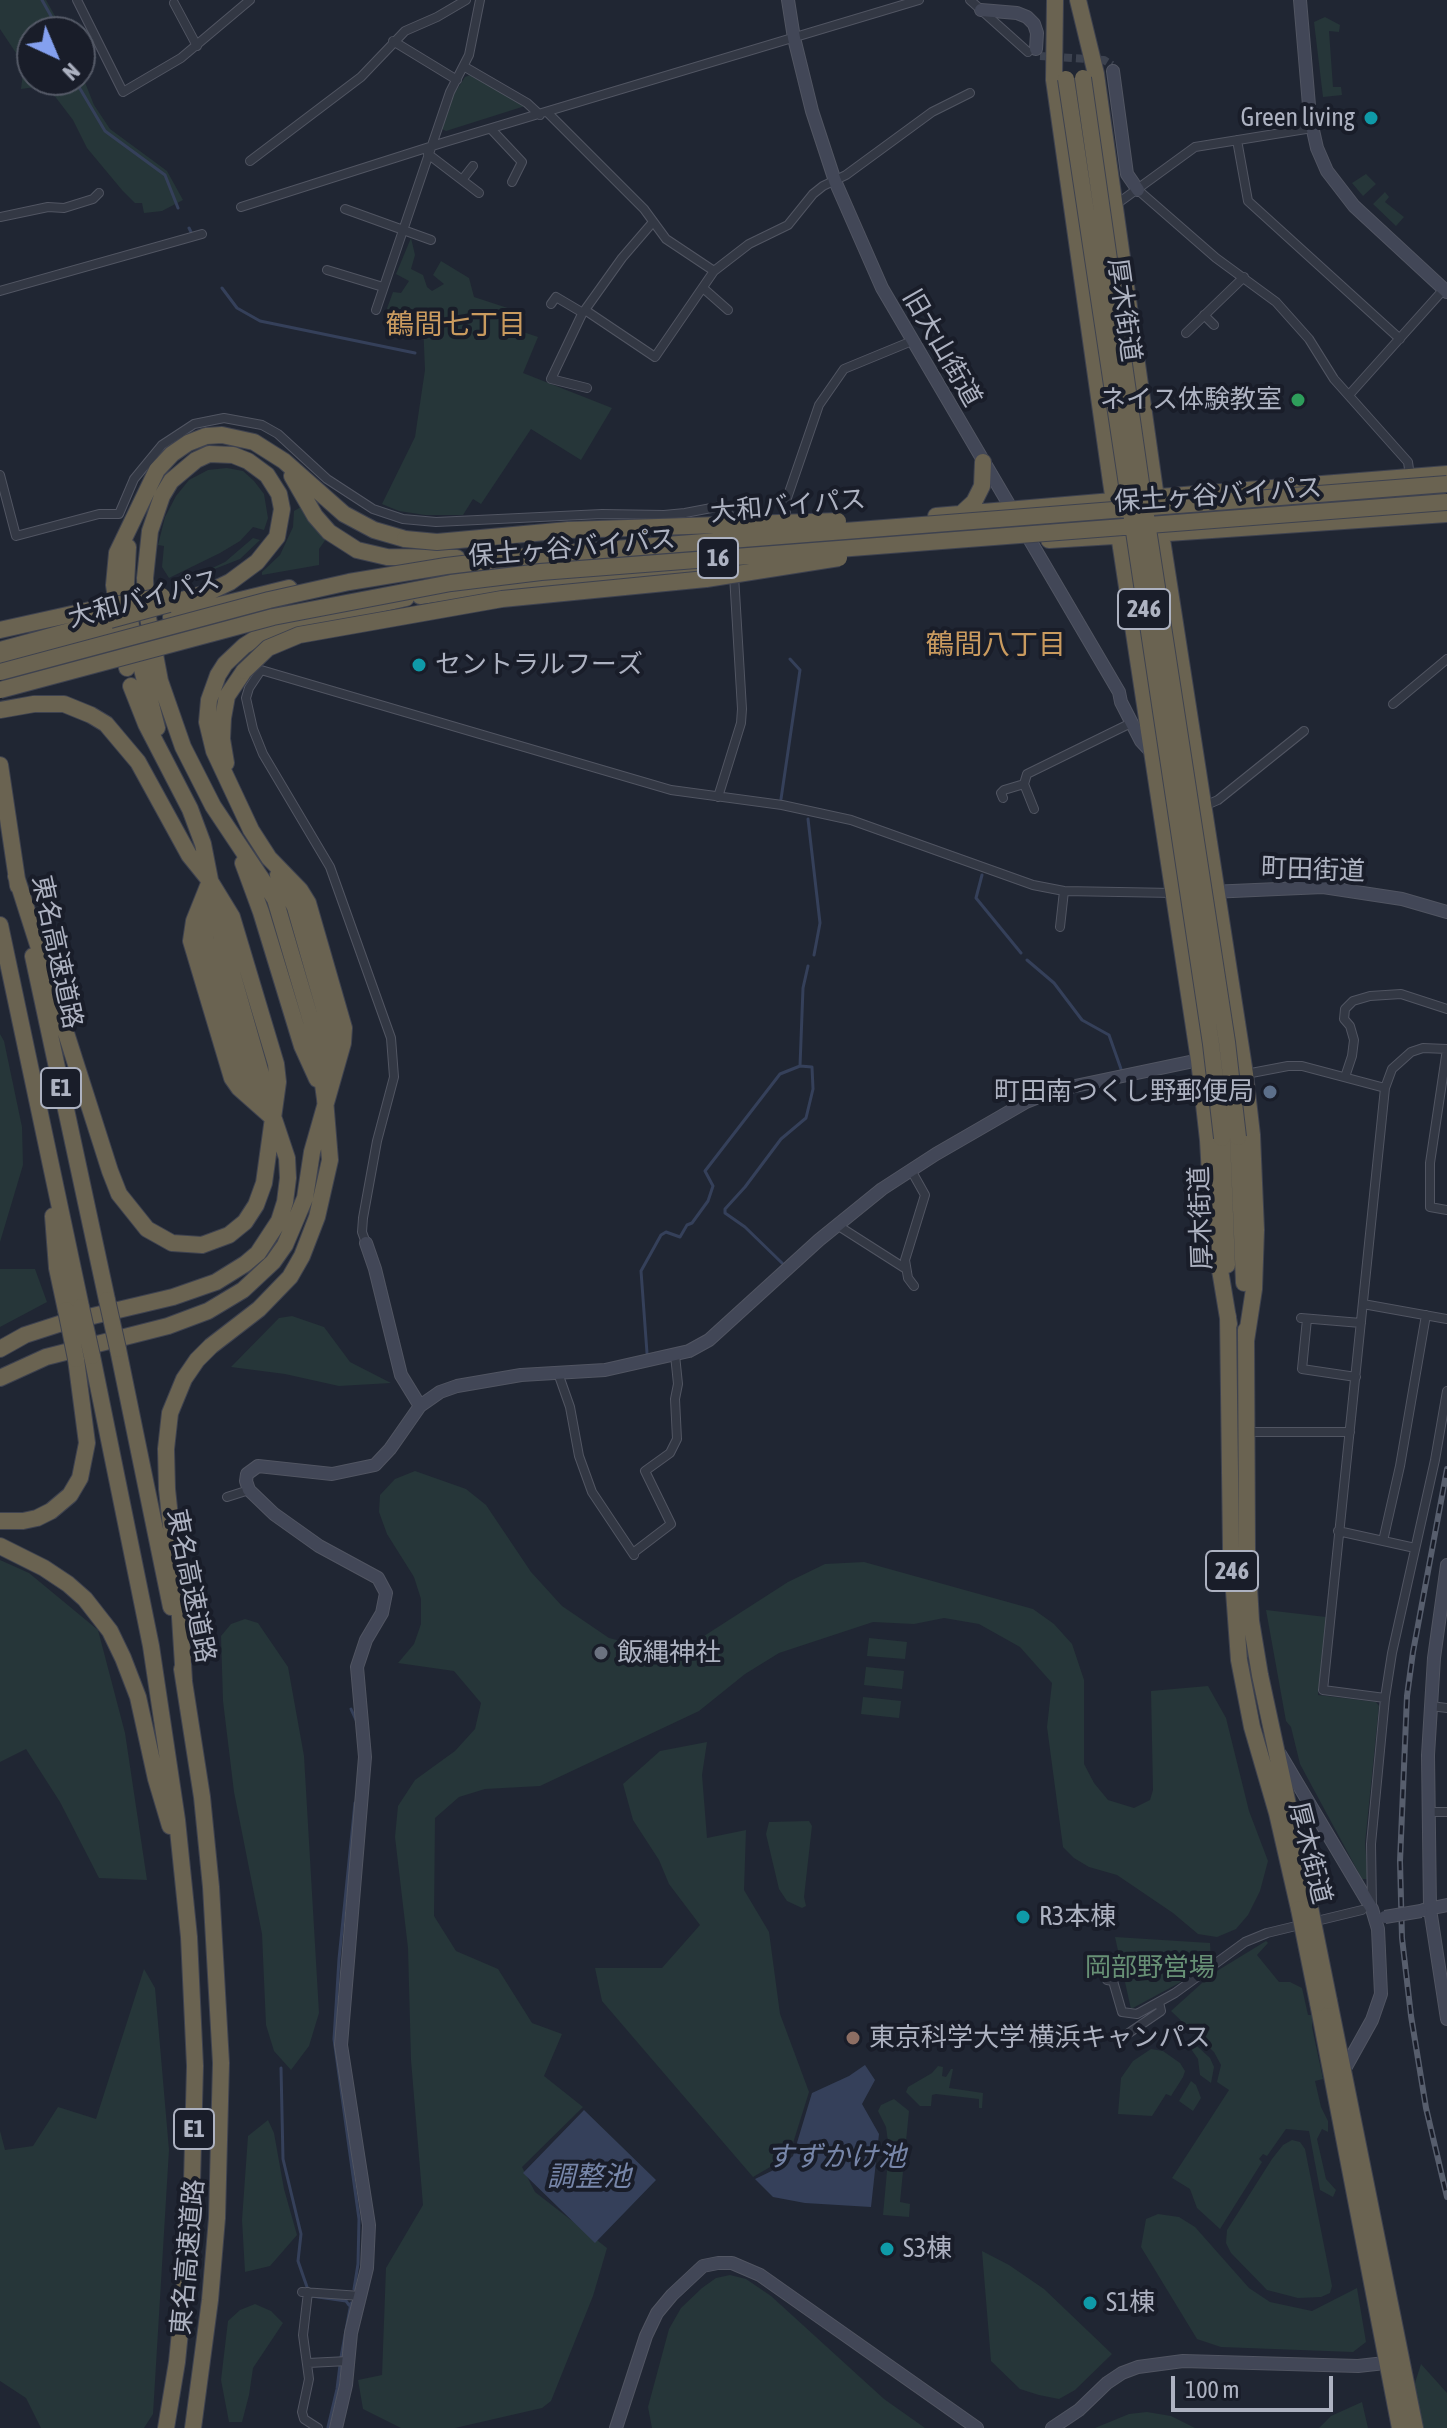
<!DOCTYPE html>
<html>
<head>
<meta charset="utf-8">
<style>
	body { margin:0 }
	#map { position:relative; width:1447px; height:2428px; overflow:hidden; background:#202633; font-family:"Asap Condensed",sans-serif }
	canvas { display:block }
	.north { position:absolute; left:16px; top:16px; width:80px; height:80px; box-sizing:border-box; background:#191d29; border:2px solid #545966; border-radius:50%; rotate:136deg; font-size:22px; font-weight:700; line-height:32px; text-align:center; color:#adb2c1 }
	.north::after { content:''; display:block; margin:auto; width:28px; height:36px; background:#84a0ef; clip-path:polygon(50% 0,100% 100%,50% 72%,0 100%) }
	.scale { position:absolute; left:1171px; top:2376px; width:162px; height:36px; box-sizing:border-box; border:4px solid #adb2c1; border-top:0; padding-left:10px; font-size:24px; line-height:28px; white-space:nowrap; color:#adb2c1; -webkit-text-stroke:6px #191d29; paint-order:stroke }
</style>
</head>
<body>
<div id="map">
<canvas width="1447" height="2428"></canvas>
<div class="north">N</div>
<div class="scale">100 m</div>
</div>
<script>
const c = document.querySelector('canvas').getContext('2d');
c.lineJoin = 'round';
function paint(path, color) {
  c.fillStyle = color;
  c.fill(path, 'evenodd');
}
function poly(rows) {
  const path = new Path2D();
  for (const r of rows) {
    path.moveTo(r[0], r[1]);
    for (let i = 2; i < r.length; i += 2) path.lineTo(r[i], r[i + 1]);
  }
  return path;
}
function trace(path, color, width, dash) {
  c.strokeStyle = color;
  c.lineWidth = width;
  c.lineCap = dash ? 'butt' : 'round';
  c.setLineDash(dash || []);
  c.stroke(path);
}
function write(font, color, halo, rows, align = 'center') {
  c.font = font + ' "Asap Condensed","Noto Sans JP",sans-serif';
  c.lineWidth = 8;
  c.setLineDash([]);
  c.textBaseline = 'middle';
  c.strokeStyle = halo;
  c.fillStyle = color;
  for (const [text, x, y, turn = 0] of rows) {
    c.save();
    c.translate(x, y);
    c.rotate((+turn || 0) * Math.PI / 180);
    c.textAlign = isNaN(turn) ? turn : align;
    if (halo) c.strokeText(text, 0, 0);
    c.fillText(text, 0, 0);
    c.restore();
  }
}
const green = poly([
	[0,0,46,0,64,32,32,32,32,80,80,80,80,70,94,105,110,129,167,171,183,200,162,211,144,213,142,203,135,203,122,190,87,148,73,120,44,82,39,82,35,87,21,89,24,65,0,29],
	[1325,17,1340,25,1339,32,1329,31,1333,87,1341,87,1342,95,1323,97,1314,22],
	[470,75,525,106,446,131,442,129,454,94,465,77],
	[1366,174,1376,184,1363,196,1352,183],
	[1385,192,1389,197,1385,202,1404,217,1396,226,1373,204],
	[411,238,415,255,411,269,423,275,427,287,432,291,444,284,433,275,441,261,469,278,474,297,526,314,520,331,538,337,523,373,612,408,581,460,531,429,481,504,473,499,463,515,425,515,399,511,382,504,415,437,425,370,423,323,384,317,393,292,401,293,409,281,396,274],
	[227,468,243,471,254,481,264,494,268,518,264,530,253,527,240,541,220,553,169,578,162,567,164,546,158,545,165,517,176,496,189,480,208,470],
	[301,507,326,539,319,549,319,565,262,575,262,572,280,555,293,527,294,511],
	[253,538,260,540,240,559,189,579,225,562],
	[0,1034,4,1041,22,1127,23,1165,0,1242],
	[0,1269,35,1269,47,1302,0,1327],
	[292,1316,324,1327,350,1362,391,1383,339,1386,285,1374,231,1367,279,1318],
	[415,1471,466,1489,486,1505,531,1572,562,1606,609,1638,648,1648,690,1645,788,1582,825,1564,864,1562,1033,1609,1054,1624,1072,1644,1084,1680,1084,1764,1094,1783,1108,1800,1134,1808,1150,1800,1153,1790,1151,1691,1208,1686,1226,1718,1249,1811,1268,1861,1260,1891,1248,1915,1236,1929,1217,1937,1198,1934,1173,1913,1117,1875,1089,1867,1074,1858,1063,1847,1047,1727,1052,1683,1020,1647,979,1624,944,1618,914,1624,873,1622,779,1653,745,1674,699,1711,540,1786,485,1789,459,1797,435,1818,434,1916,456,1951,498,1969,532,2023,562,2034,544,2076,583,2107,522,2167,535,2192,607,2248,593,2296,551,2401,542,2408,455,2428,401,2428,363,2409,358,2380,382,2375,386,2268,423,2205,411,2060,408,1948,395,1837,398,1806,415,1780,455,1751,475,1729,481,1703,454,1671,398,1663,414,1644,421,1624,421,1599,414,1577,387,1534,379,1512,380,1495,395,1479],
	[0,1560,29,1573,98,1630,125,1733,147,1880,99,1878,60,1802,26,1749,0,1762],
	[1266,1610,1326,1617,1318,1695,1376,1702,1379,1706,1365,1843,1368,1879,1362,1879,1300,1764,1291,1727,1286,1721],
	[245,1619,258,1623,288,1667,304,1756,319,2013,309,2046,291,2070,274,2051,266,2025,262,1934,234,1792,223,1701,221,1636,231,1624],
	[869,1638,907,1642,905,1659,867,1656],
	[866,1667,904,1671,902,1689,864,1685],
	[863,1697,901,1701,899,1718,861,1714],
	[707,1742,702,1775,707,1838,746,1830,744,1890,769,1932,780,2014,809,2092,789,2156,753,2177,602,2001,595,1968,662,1968,700,1925,669,1884,659,1860,633,1820,623,1784,660,1751],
	[809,1821,812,1826,804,1897,806,1906,802,1908,787,1901,779,1889,766,1834,769,1822],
	[1115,1937,1210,1943,1211,1960,1179,1983,1131,2009],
	[1266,1941,1268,1943,1257,1955,1279,1982,1290,1982,1302,1988,1308,2015,1313,2015,1312,2027,1323,2079,1315,2081,1321,2107,1328,2121,1328,2132,1322,2129,1317,2139,1326,2179,1336,2190,1333,2197,1320,2190,1309,2131,1286,2129,1267,2156,1263,2154,1259,2159,1262,2162,1220,2229,1197,2208,1190,2189,1172,2178,1229,2090,1217,2082,1221,2065,1214,2052,1171,2011,1212,1974],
	[144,1969,155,1988,169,2150,153,2414,144,2428,41,2428,26,2398,0,2381,0,2131,5,2150,33,2146,58,2107,96,2119],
	[1189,2046,1195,2048,1197,2046,1210,2058,1214,2067,1211,2083,1200,2075,1198,2059],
	[1151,2049,1163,2051,1180,2063,1185,2071,1183,2077,1171,2096,1166,2094,1152,2116,1118,2114,1121,2078,1133,2061],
	[938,2066,943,2067,942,2076,946,2077,951,2069,953,2069,949,2088,983,2093,982,2108,979,2108,979,2099,936,2094,932,2095,931,2106,920,2106,906,2092,908,2087,932,2073],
	[1191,2081,1196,2085,1201,2098,1193,2111,1179,2101],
	[894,2099,909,2111,900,2202,910,2204,909,2217,883,2215,889,2149,886,2127,878,2111,881,2105],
	[268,2120,274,2133,284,2189,297,2235,270,2266,245,2272,242,2220,248,2136],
	[1292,2140,1300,2142,1305,2149,1332,2286,1330,2293,1321,2297,1298,2298,1267,2290,1231,2253,1226,2243,1227,2230,1272,2159,1283,2145],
	[1158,2214,1179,2217,1195,2227,1249,2288,1270,2302,1312,2311,1357,2288,1366,2342,1353,2352,1221,2347,1197,2339,1141,2247,1146,2219],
	[982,2251,1009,2265,1044,2289,1112,2354,1075,2390,1059,2399,1039,2395,1020,2389,991,2361],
	[730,2275,746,2279,771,2296,884,2399,925,2428,652,2428,648,2407,669,2329,681,2308,702,2288,716,2278],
	[255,2304,271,2311,283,2323,253,2368,249,2395,242,2422,229,2422,221,2380,228,2321,240,2310],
	[1421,2364,1447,2393,1447,2428,1423,2428,1413,2389],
	[1362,2402,1368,2428,1319,2428,1331,2416],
	[1147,2412,1171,2416,1195,2428,1095,2428,1129,2414]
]);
const water = poly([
	[865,2065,875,2080,862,2104,879,2134,871,2207,805,2203,773,2197,755,2179,782,2166,793,2156,812,2093,849,2076],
	[584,2110,656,2180,595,2243,523,2173]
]);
const stream = poly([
	[42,0,60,32],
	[78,80,79,87,105,131,165,175,178,208],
	[189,228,191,232],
	[222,288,237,308,260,321,415,353],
	[781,799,800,670,790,659],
	[808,819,820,923,814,955],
	[982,875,976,898,1021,953],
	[1027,960,1054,983,1082,1020,1109,1035,1121,1069],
	[800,1066,803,988,808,966],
	[647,1353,641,1271,661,1235,666,1232,680,1237,687,1225,692,1223,708,1201,713,1186,705,1171,780,1074,800,1066,812,1067,813,1089,806,1118,781,1139,745,1187,725,1209,725,1213,745,1227,782,1263],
	[351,1709,356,1720],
	[281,2068,283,2159,301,2234,298,2261,307,2287],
	[354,2289,358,2264,359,2219,334,2039,339,1959,355,1803],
	[311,2296,346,2301,349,2305],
	[341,2357,351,2303],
	[328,2427,337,2389,340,2365]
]);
const streetTunnel = poly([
	[1040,56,1104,60,1112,65]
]);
const street = poly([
	[77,0,123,92,181,58,250,0],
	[970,0,1028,52],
	[174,3,197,46],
	[393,41,457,80],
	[465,67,527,103,540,115],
	[548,113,644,209,666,239,714,271],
	[491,129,522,162,512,182],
	[1237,140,1248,201,1400,339],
	[428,154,479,193],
	[250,161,361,77,405,31,437,17,466,0],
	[462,180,473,166],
	[1138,190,1216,258,1276,302,1309,339,1334,379,1408,462,1410,476],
	[1114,206,1195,147,1312,128],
	[241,207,445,142,919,0],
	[345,209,431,240],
	[0,217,48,207,64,208,93,199,99,193],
	[327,270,383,287],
	[703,288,728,310],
	[0,291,202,234],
	[551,304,556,297,583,313],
	[376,310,450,92,469,55,480,0],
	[585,310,655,357,714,271,749,244,788,225,813,194,823,186,846,175,932,112,970,93],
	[1204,315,1214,325],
	[1186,333,1244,277],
	[587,388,551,379,582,314,622,258,653,222],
	[1349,395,1444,289],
	[0,475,16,536,99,514,119,514,134,479,162,445,194,424,224,418,262,425,278,434,327,479,373,509,403,519,436,522,602,514,664,515,685,513,722,506,728,510,731,526],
	[787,525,785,504,819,405,844,369,912,341],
	[1393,704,1447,659],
	[1024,784,1034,809],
	[718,797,741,723,742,709,734,575],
	[1003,798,1001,793,1004,790,1024,784,1027,774,1131,723],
	[1204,806,1218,800,1304,731],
	[1060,927,1064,891],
	[1447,1049,1430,1163,1430,1207,1447,1210],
	[1246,1074,1288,1066,1302,1066,1385,1088],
	[1345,1077,1352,1056,1354,1040,1350,1026,1344,1019,1345,1009,1353,1001,1370,996,1401,994,1447,1009],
	[911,1170,925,1195,905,1260,908,1278,914,1286],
	[837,1225,906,1269],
	[366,1243,362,1232,363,1218,377,1141,394,1077,391,1038,330,867,263,754,253,729,246,698,249,688,261,670,671,790,782,805,851,820,1033,885,1064,891,1174,893],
	[1363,1304,1447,1319],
	[1301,1318,1361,1323],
	[1307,1319,1302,1369,1356,1377],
	[558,1373,570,1407,579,1456,592,1492,634,1555],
	[1247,1432,1350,1432],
	[227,1497,249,1490],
	[1338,1531,1415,1548],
	[1383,1541,1400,1466,1426,1315],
	[633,1553,671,1524,645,1471,670,1453,677,1439,675,1399,678,1384,675,1355],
	[1385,1698,1323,1690,1385,1088,1392,1069,1411,1052,1423,1048,1447,1049],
	[1431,1706,1447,1708],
	[1428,1812,1447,1812],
	[1372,1908,1371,1844,1385,1698,1392,1653,1435,1460,1447,1391],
	[1107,1980,1113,1981,1122,2012,1137,2014,1175,1993,1245,1942,1267,1933,1362,1910],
	[1120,2039,1161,2011,1159,2002],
	[302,2292,361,2296],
	[308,2292,303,2335,309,2379,302,2412,304,2419,318,2428],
	[308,2363,348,2361]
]);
const secondary = poly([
	[788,0,794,38,812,111,835,181,882,288,1119,692,1121,702,1141,741,1153,754],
	[1300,0,1310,117,1317,148,1327,171,1354,206,1447,292],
	[981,10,1017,13,1027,17,1034,24,1037,33,1036,49],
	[1113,71,1127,174,1138,190],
	[1210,892,1323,887,1402,899,1447,912],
	[366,1243,375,1269,401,1375,420,1406],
	[1447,1565,1434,1658,1428,1755,1430,1909,1447,2019],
	[1280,1754,1372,1909,1378,1929,1381,1994,1372,2020,1343,2072],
	[1423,1910,1447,1905],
	[336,2428,346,2385,351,2333,367,2268,369,2225,341,2045,365,1757,357,1667,366,1640,382,1613,386,1593,378,1578,319,1546,274,1514,249,1490,246,1481,247,1474,258,1466,332,1474,375,1465,390,1449,420,1406,440,1392,457,1386,521,1375,605,1370,689,1351,709,1340,819,1240,882,1189,936,1154,1026,1102,1056,1090,1199,1060],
	[616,2428,646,2336,657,2313,672,2295,703,2266,718,2263,732,2263,760,2275,977,2428],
	[1052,2428,1079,2410,1107,2383,1122,2373,1138,2367,1183,2361,1358,2366,1394,2362]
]);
const highway = poly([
	[1055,0,1054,80,1111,482,1199,1060,1208,1140,1213,1228,1229,1324],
	[1078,0,1096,74,1161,533,1245,1074,1252,1135,1256,1230,1254,1289,1246,1341],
	[292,476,315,516,329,532,357,550,387,557,457,558],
	[1147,498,1447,474],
	[961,514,974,502,982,486,983,462],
	[936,516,1124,500],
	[1153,534,1447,514],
	[1049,540,1130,535],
	[128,547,126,584,131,626,157,728],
	[420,596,494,586,731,565],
	[169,604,209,592,230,582,257,562,277,537,282,509,279,494,267,475,248,461,233,455,209,454,196,460,171,481,162,496,150,531,145,578,146,607,160,681,183,747,213,806,275,899,317,1041,325,1099,330,1160,317,1217,302,1256,290,1277,259,1309,211,1346,197,1360,184,1379,170,1413,166,1449,167,1489,179,1602,184,1680],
	[171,617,289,588],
	[0,630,108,606],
	[0,650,110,620],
	[0,663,113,632],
	[127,668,114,585,117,553,157,470,172,454,188,443,206,436,222,435,254,442,284,461,344,514,374,530,405,539],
	[0,710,34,704,64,704,91,715,106,724,138,762,189,855,210,881,232,917,276,1064,278,1082,264,1183,256,1205,245,1222,229,1235,202,1245,172,1243,147,1229,119,1194,110,1171,16,876],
	[226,763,222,739,223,718,227,696,244,671],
	[0,765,18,886],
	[243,863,261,912,302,1046,317,1079],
	[278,875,295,907,332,1036,330,1062],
	[210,881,194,921,191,941,232,1078,239,1088,274,1119],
	[208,902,205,937,247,1077,262,1101],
	[0,925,81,1307],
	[33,956,107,1300],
	[1238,1137,1244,1283],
	[1222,1138,1227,1265],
	[53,1216,57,1268,66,1310],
	[1228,1316,1231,1550,1239,1660,1252,1727,1277,1813,1299,1909],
	[1246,1330,1247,1552,1251,1621,1260,1675,1310,1907],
	[0,1349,25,1335,59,1324,173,1297,216,1282,245,1264,258,1253,279,1221,285,1202,288,1178,287,1158,274,1119,220,931,203,844,190,809,146,724,131,686],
	[118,1349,171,1607],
	[92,1356,151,1646,177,1820,189,1937,195,2066,191,2221,177,2362,166,2428],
	[0,1378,46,1357,168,1326,208,1311,243,1290,273,1262,285,1245,305,1198,312,1152,343,1043,344,1028,308,903,300,890,269,858,251,830,214,751,207,722,209,700,218,675,225,664,244,646,258,637,287,626,406,598],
	[0,1521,23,1521,37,1518,51,1511,70,1495,80,1478,87,1443,76,1359],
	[0,1546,44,1568,68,1584,85,1599,110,1631,123,1658,138,1697,156,1779,170,1826],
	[182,1669,202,1797,211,1887,221,2063,217,2218,210,2300,193,2428],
	[1329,2001,1415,2428],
	[1318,2003,1400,2428]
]);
const rail = poly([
	[1447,1469,1413,1652,1407,1696,1400,1861,1402,1938,1411,2016,1426,2108,1447,2197]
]);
const secondaryBridge = poly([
	[1385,1917,1421,1911]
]);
const highwayBridge = poly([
	[1083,78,1142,490,1227,1042,1238,1137],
	[1066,79,1211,1044,1222,1138],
	[405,539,437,542,568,530,838,521],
	[108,606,162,596],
	[110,620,169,604],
	[244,671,268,648,299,635,502,599,706,579,839,558],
	[0,672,269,600,349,582,446,566,538,555,1447,484],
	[0,690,273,617,451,583,541,572,1447,502],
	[107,1300,118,1349],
	[81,1307,92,1356],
	[66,1310,76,1359],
	[1310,1907,1329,2001],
	[1299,1909,1318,2003]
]);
const markers = [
	[1371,118,8,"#0f9aa8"],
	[1298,400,8,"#2e9e5b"],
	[419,665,8,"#0f9aa8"],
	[1270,1092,8,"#5c6f8a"],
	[601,1653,8,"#6b7280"],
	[1023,1917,8,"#0f9aa8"],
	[853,2038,8,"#8d6e63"],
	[887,2249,8,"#0f9aa8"],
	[1090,2303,8,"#0f9aa8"]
];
const shields = [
	[718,558,40],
	[1144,609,52],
	[61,1088,40],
	[1232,1571,52],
	[194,2129,40]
];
const shieldNames = [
	["16",718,558],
	["246",1144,609],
	["E1",61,1088],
	["246",1232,1571],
	["E1",194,2129]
];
const poiNames = [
	["Green living",1355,118,"right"],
	["ネイス体験教室",1282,400,"right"],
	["セントラルフーズ",435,665],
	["町田南つくし野郵便局",1254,1092,"right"],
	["飯縄神社",617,1653],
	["R3本棟",1039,1917],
	["東京科学大学 横浜キャンパス",869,2038],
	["S3棟",903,2249],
	["S1棟",1106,2303]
];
const streetNames = [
	["厚木街道",1124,310,82],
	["旧大山街道",942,348,60],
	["保土ヶ谷バイパス",1218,495,-4],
	["大和バイパス",788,506,-5],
	["保土ヶ谷バイパス",572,548,-5],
	["大和バイパス",144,599,-15],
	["町田街道",1313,870,2],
	["東名高速道路",57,952,78],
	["厚木街道",1201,1218,-92],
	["東名高速道路",191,1586,79],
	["厚木街道",1310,1853,76],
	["東名高速道路",188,2257,-85]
];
const parkNames = [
	["岡部野営場",1150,1968]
];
const neighbourhoodNames = [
	["鶴間七丁目",456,325],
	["鶴間八丁目",996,645]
];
const waterNames = [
	["すずかけ池",836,2157],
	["調整池",589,2177]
];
paint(green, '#263639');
paint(water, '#35405a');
trace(stream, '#35405a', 3);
trace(streetTunnel, '#3c424f', 8, [8, 4]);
trace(street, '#515562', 10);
trace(secondary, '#515562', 14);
trace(highway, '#3e424f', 18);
trace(street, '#333844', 8);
trace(secondary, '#424757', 12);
trace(highway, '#6a6351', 16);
trace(rail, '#575e6d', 6);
trace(rail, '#191d29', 3, [9]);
trace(secondaryBridge, '#515562', 14, []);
trace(highwayBridge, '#3e424f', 18, []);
trace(secondaryBridge, '#424757', 12);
trace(highwayBridge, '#6a6351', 16);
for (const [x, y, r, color] of markers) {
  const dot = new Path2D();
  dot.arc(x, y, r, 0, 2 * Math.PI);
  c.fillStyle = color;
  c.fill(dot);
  trace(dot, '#191d29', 3);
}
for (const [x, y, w] of shields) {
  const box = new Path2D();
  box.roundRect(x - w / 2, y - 20, w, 40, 6);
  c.fillStyle = '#191d29';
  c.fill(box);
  trace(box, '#adb2c1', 2);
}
write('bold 24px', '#adb2c1', null, shieldNames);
write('26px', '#adb2c1', '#191d29', poiNames, 'left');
write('26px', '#adb2c1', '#191d29', streetNames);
write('26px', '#679075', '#191d29', parkNames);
write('28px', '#ca9b5f', '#191d29', neighbourhoodNames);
write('italic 28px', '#7786a9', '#191d29', waterNames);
</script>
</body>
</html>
